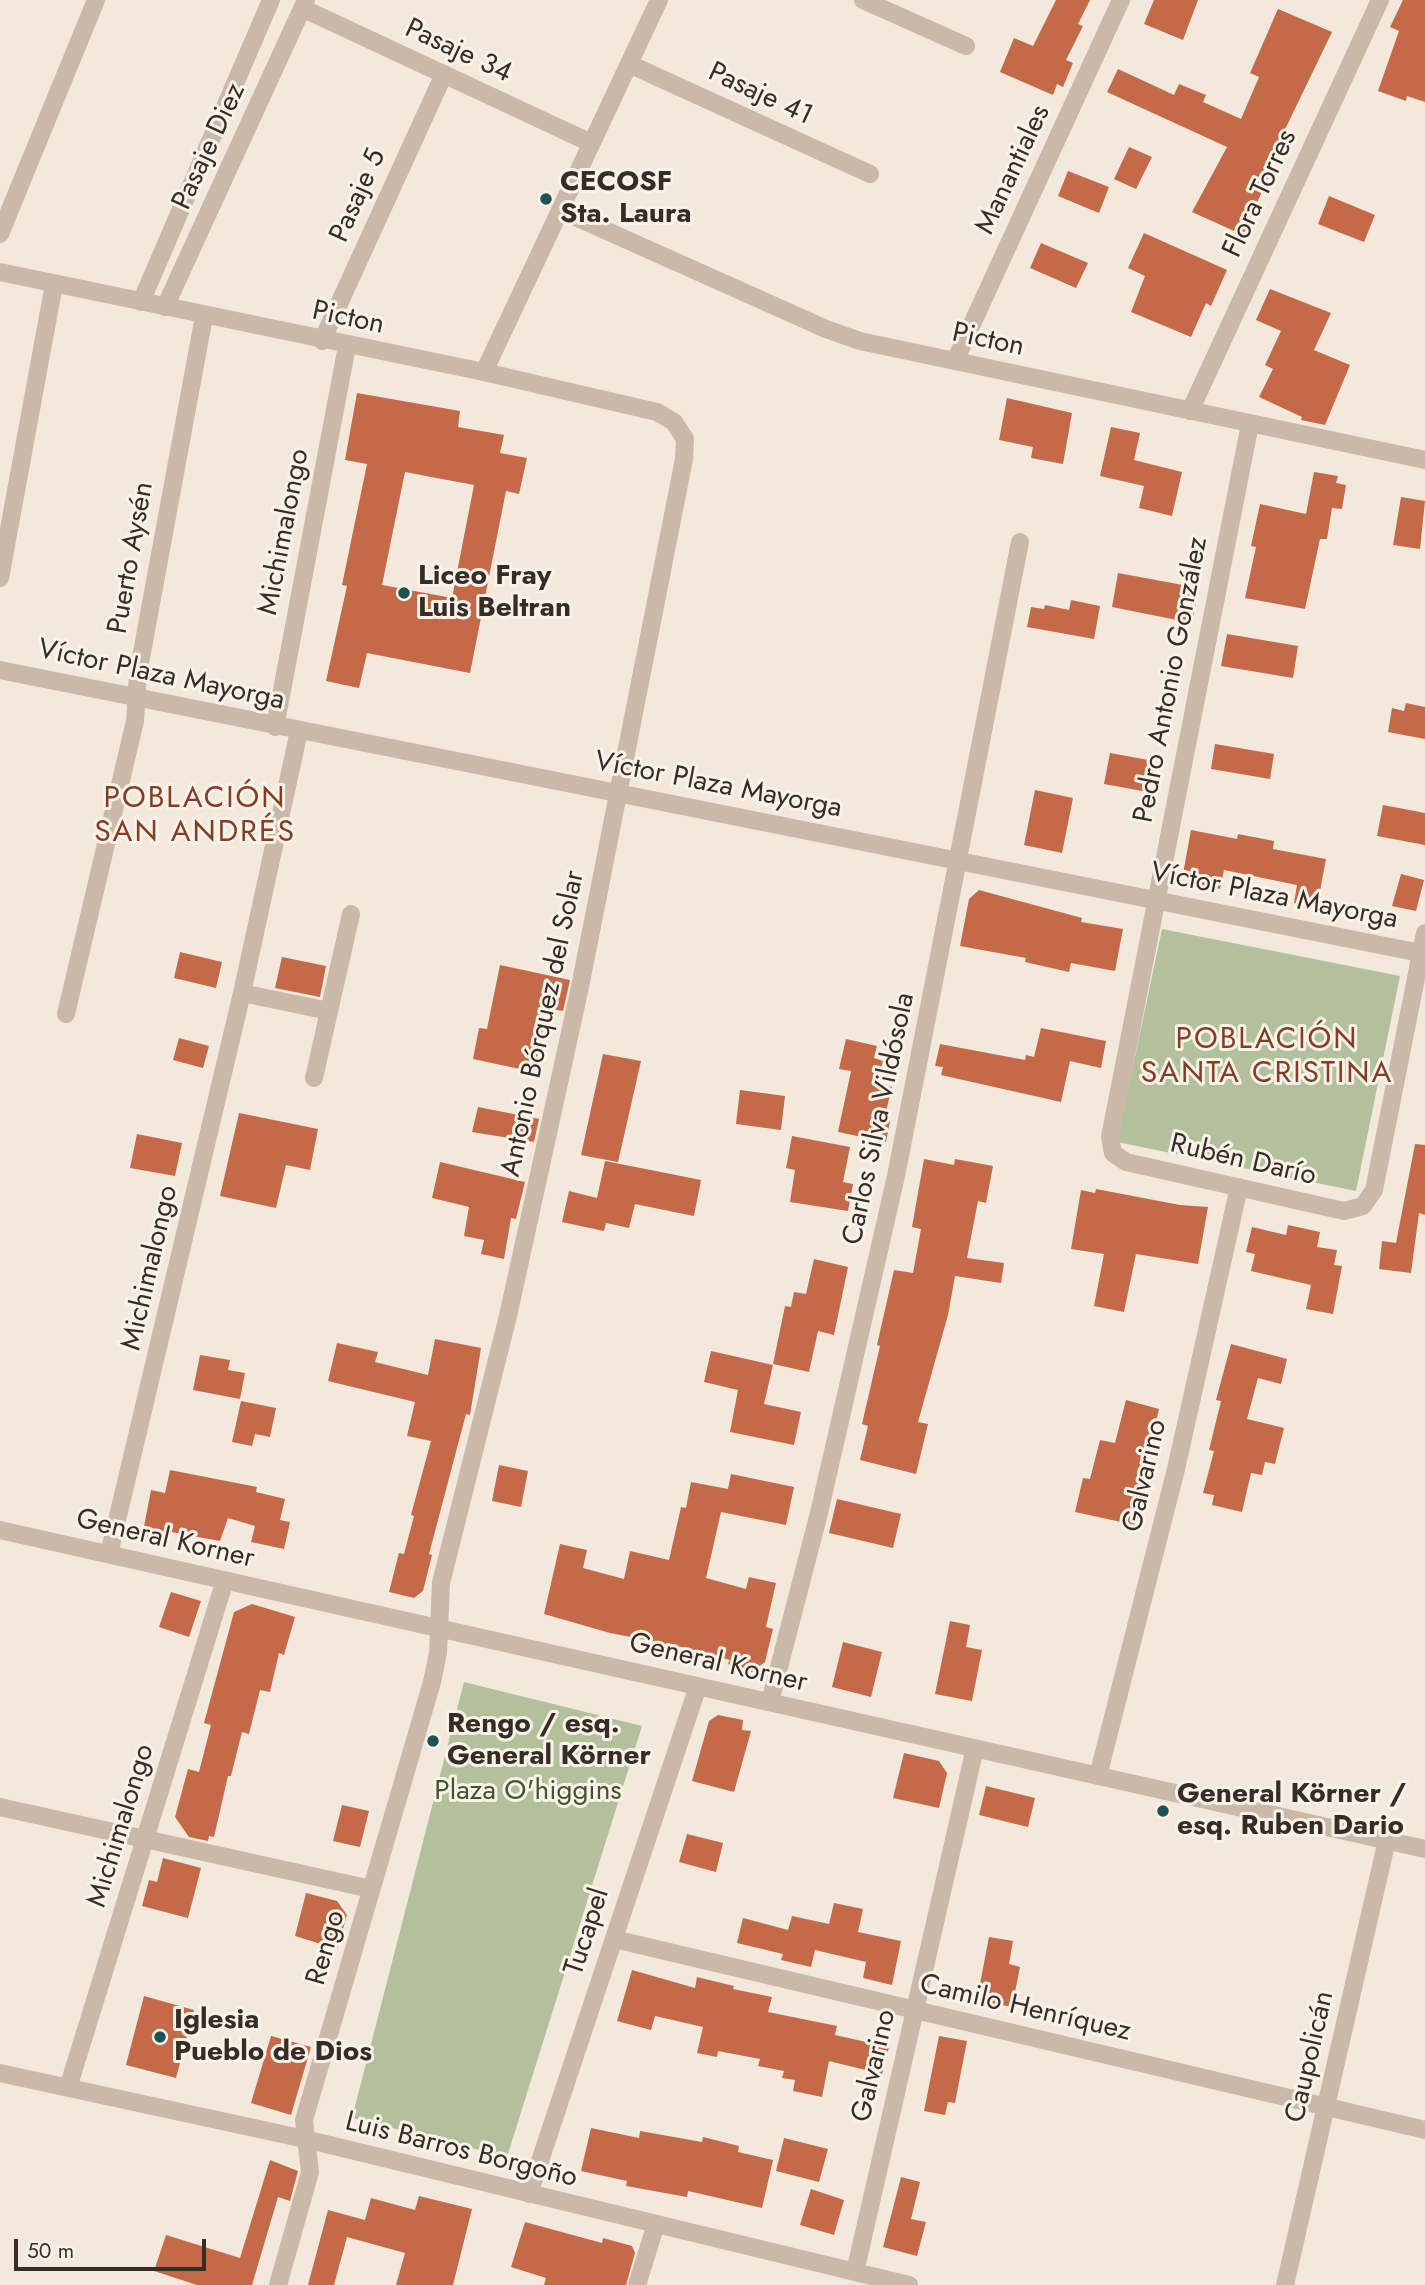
<!DOCTYPE html>
<html>
<head>
<meta charset="utf-8">
<style>
	body { margin:0 }
	#map { position:relative; width:1425px; height:2285px; overflow:hidden; background:#f2e8dc; font-family:Jost,sans-serif }
	canvas { display:block }
	.scale { position:absolute; left:14px; top:2239px; width:192px; height:32px; box-sizing:border-box; border:4px solid #362d28; border-top:0; padding-left:9px; font-size:21px; line-height:24px; white-space:nowrap; color:#362d28; -webkit-text-stroke:5px #f9f2e8; paint-order:stroke }
</style>
</head>
<body>
<div id="map">
<canvas width="1425" height="2285"></canvas>
<div class="scale">50 m</div>
</div>
<script>
const c = document.querySelector('canvas').getContext('2d');
c.lineJoin = 'round';
function paint(path, color) {
  c.fillStyle = color;
  c.fill(path, 'evenodd');
}
function poly(rows) {
  const path = new Path2D();
  for (const r of rows) {
    path.moveTo(r[0], r[1]);
    for (let i = 2; i < r.length; i += 2) path.lineTo(r[i], r[i + 1]);
  }
  return path;
}
function trace(path, color, width, dash) {
  c.strokeStyle = color;
  c.lineWidth = width;
  c.lineCap = dash ? 'butt' : 'round';
  c.setLineDash(dash || []);
  c.stroke(path);
}
function write(font, color, halo, rows, align = 'center') {
  c.font = font + ' Jost,sans-serif';
  c.lineWidth = 6;
  c.setLineDash([]);
  c.textBaseline = 'middle';
  c.strokeStyle = halo;
  c.fillStyle = color;
  for (const [text, x, y, turn = 0] of rows) {
    c.save();
    c.translate(x, y);
    c.rotate((+turn || 0) * Math.PI / 180);
    c.textAlign = isNaN(turn) ? turn : align;
    if (halo) c.strokeText(text, 0, 0);
    c.fillText(text, 0, 0);
    c.restore();
  }
}
const green = poly([
	[1162,929,1400,976,1356,1191,1117,1142],
	[464,1682,642,1726,507,2157,352,2118]
]);
const building = poly([
	[1056,0,1090,0,1078,24,1083,26,1066,60,1073,63,1063,87,1057,84,1053,95,1000,72,1014,38,1033,46],
	[1154,0,1198,0,1183,40,1144,24],
	[1403,0,1425,0,1425,102,1407,96,1406,101,1378,91,1399,31,1390,27],
	[1278,9,1332,32,1265,171,1270,173,1243,235,1192,212,1227,147,1107,92,1118,69,1174,95,1179,84,1206,95,1203,102,1241,119,1259,77,1250,73],
	[1129,147,1152,157,1136,189,1114,179],
	[1068,171,1109,187,1099,213,1058,196],
	[1329,196,1375,215,1364,242,1318,224],
	[1144,233,1227,270,1211,306,1206,303,1191,337,1131,312,1145,276,1128,268],
	[1041,243,1088,263,1076,288,1030,268],
	[1270,289,1331,313,1314,350,1350,365,1325,425,1301,420,1302,417,1259,397,1273,369,1265,365,1281,331,1256,320],
	[357,393,460,411,458,427,504,435,500,453,527,458,519,494,506,491,470,673,367,653,359,688,326,681,347,586,342,585,367,464,345,460],
	[405,472,474,485,452,598,382,585],
	[1007,398,1072,413,1063,464,1031,458,1033,447,999,440],
	[1111,427,1140,433,1134,460,1182,472,1172,516,1139,508,1144,486,1100,476],
	[1314,472,1338,476,1336,483,1346,485,1342,509,1332,508,1327,539,1320,539,1305,609,1245,598,1256,547,1251,546,1260,504,1306,514],
	[1401,497,1425,501,1420,549,1393,545],
	[1118,573,1199,588,1192,623,1112,607],
	[1071,600,1100,606,1094,639,1027,627,1031,607,1044,609,1045,605,1069,610],
	[1227,634,1298,646,1293,678,1221,666],
	[1406,703,1425,707,1425,739,1388,732,1392,708,1404,711],
	[1215,744,1274,754,1270,779,1211,769],
	[1110,753,1154,761,1148,792,1104,784],
	[1035,790,1073,798,1062,853,1024,845],
	[1383,805,1425,813,1425,845,1377,836],
	[1191,830,1237,839,1238,834,1274,841,1273,849,1326,859,1317,907,1294,903,1297,885,1224,870,1220,889,1189,883,1183,874],
	[1401,874,1424,880,1416,911,1392,906],
	[979,890,1082,918,1081,922,1123,929,1115,971,1071,963,1069,972,1025,962,1026,958,960,946,969,899],
	[180,952,222,962,216,988,174,978],
	[282,957,326,966,320,997,275,988],
	[500,965,570,980,563,1011,547,1008,534,1072,473,1059,479,1028,487,1029],
	[1041,1028,1106,1041,1101,1068,1070,1061,1061,1102,941,1075,943,1067,935,1066,940,1044,1025,1060,1026,1055,1034,1057],
	[179,1038,209,1046,203,1068,173,1060],
	[846,1039,877,1046,874,1058,883,1061,877,1084,892,1087,884,1120,890,1121,886,1142,838,1132,851,1071,839,1069],
	[603,1054,641,1061,618,1162,581,1155],
	[740,1090,785,1096,781,1130,736,1124],
	[478,1107,539,1119,534,1142,472,1132],
	[239,1113,318,1129,310,1170,286,1165,276,1208,220,1196],
	[137,1134,182,1143,175,1176,130,1168],
	[792,1136,850,1147,843,1182,853,1184,848,1211,790,1202,795,1170,786,1168],
	[1415,1144,1425,1145,1425,1215,1419,1213,1411,1273,1379,1269,1382,1241,1396,1243],
	[924,1159,954,1165,955,1159,993,1166,986,1203,978,1201,967,1258,1004,1263,1001,1283,955,1276,948,1315,918,1422,928,1424,916,1474,860,1460,868,1426,862,1424,880,1346,877,1345,894,1270,913,1273,921,1229,912,1227],
	[605,1161,701,1180,694,1216,635,1204,629,1228,606,1223,604,1231,562,1222,569,1191,597,1198],
	[440,1162,525,1182,516,1219,511,1218,504,1259,481,1254,484,1240,464,1236,469,1207,432,1198],
	[1096,1189,1180,1205,1208,1207,1198,1264,1136,1254,1124,1312,1094,1306,1104,1254,1071,1249,1081,1190,1095,1193],
	[1288,1225,1320,1232,1317,1247,1337,1250,1334,1265,1342,1266,1333,1314,1306,1309,1311,1285,1251,1271,1255,1254,1246,1252,1252,1227,1286,1235],
	[814,1259,848,1267,834,1335,818,1331,809,1372,773,1364,785,1306,791,1307,794,1292,806,1294],
	[435,1339,481,1348,470,1415,466,1414,429,1554,432,1555,423,1591,414,1598,389,1592,399,1553,404,1554,414,1516,411,1515,431,1441,407,1436,415,1402,328,1381,337,1343,378,1352,375,1362,428,1375],
	[1231,1344,1287,1359,1281,1384,1258,1378,1247,1419,1284,1428,1275,1464,1265,1462,1262,1475,1251,1473,1242,1512,1212,1505,1214,1495,1203,1493,1214,1451,1209,1450,1221,1401,1216,1400],
	[711,1351,773,1365,764,1404,801,1412,794,1445,730,1432,738,1390,704,1382],
	[200,1355,230,1360,228,1370,245,1373,240,1399,193,1390],
	[1126,1400,1159,1409,1140,1490,1143,1491,1135,1525,1075,1512,1083,1478,1090,1479,1100,1440,1115,1443],
	[241,1401,276,1408,270,1437,255,1434,252,1446,232,1442],
	[499,1465,528,1471,521,1507,492,1501],
	[170,1470,257,1487,256,1492,285,1499,280,1520,290,1522,284,1549,251,1542,255,1526,228,1518,220,1541,166,1531,165,1542,142,1537,151,1490,165,1493],
	[731,1474,794,1487,786,1525,721,1512,706,1578,746,1589,749,1577,776,1583,766,1627,773,1629,765,1662,752,1672,728,1664,730,1660,687,1648,610,1633,544,1614,560,1544,587,1550,583,1568,624,1579,630,1551,669,1560,681,1507,686,1508,691,1482,728,1489],
	[837,1499,901,1514,893,1548,829,1533],
	[171,1592,201,1601,189,1637,159,1627],
	[252,1604,295,1617,284,1655,279,1653,270,1692,260,1690,249,1734,242,1732,231,1776,228,1776,214,1837,209,1836,208,1841,189,1837,175,1817,188,1769,199,1772,211,1725,204,1723,234,1612],
	[950,1621,970,1625,966,1647,982,1650,972,1701,935,1694],
	[843,1642,882,1652,871,1697,832,1687],
	[718,1715,743,1720,742,1730,751,1731,734,1792,692,1781,709,1721],
	[904,1753,939,1761,947,1773,939,1808,893,1798],
	[986,1786,1035,1798,1028,1827,979,1815],
	[342,1805,369,1811,360,1847,333,1841],
	[687,1834,723,1843,716,1872,679,1862],
	[163,1858,201,1868,188,1918,142,1906,149,1880,157,1882],
	[306,1893,337,1901,347,1915,337,1949,295,1936],
	[834,1903,863,1909,858,1932,901,1941,892,1985,863,1978,866,1962,815,1950,811,1967,781,1960,783,1954,737,1943,743,1918,788,1930,792,1916,829,1924],
	[989,1937,1013,1941,1009,1964,1020,1967,1012,2007,997,2004,996,2009,976,2005],
	[632,1970,695,1988,697,1977,734,1986,733,1989,772,1997,768,2012,837,2026,835,2035,889,2047,882,2074,829,2061,822,2097,793,2091,795,2080,782,2078,784,2071,758,2066,760,2059,718,2051,717,2057,697,2053,703,2027,655,2016,651,2030,617,2021],
	[144,1996,194,2010,176,2078,126,2065],
	[271,2036,311,2047,291,2115,251,2103],
	[939,2036,967,2041,955,2103,948,2102,945,2115,924,2111],
	[591,2128,639,2138,640,2131,702,2142,703,2137,739,2146,738,2152,773,2160,762,2208,688,2191,687,2197,626,2186,627,2181,581,2171],
	[784,2138,828,2149,819,2182,776,2171],
	[270,2160,298,2171,290,2201,278,2197,252,2285,197,2285,154,2271,166,2235,240,2258],
	[901,2177,920,2182,911,2219,926,2222,917,2256,883,2247],
	[811,2189,844,2200,834,2235,800,2225],
	[419,2196,472,2209,453,2285,396,2285,405,2253,347,2237,334,2285,308,2285,328,2210,365,2220,371,2198,415,2210],
	[525,2222,602,2243,603,2238,632,2246,635,2253,626,2285,544,2285,546,2278,511,2267]
]);
const minor = poly([
	[863,0,966,46],
	[302,8,591,143],
	[629,64,870,174],
	[560,210,826,329,860,341,1425,460],
	[0,234,96,0],
	[0,272,484,372,657,412,674,422,685,439,684,459,580,987,508,1316,441,1583,438,1653,432,1682,304,2120,310,2172,278,2285],
	[141,302,271,0],
	[165,307,306,0],
	[322,341,444,74],
	[955,361,1121,0],
	[484,372,659,0],
	[1190,411,1380,0],
	[1250,424,1110,1137,1113,1153,1126,1162,1344,1211,1363,1206,1374,1190,1425,933],
	[0,578,54,284],
	[0,670,1425,954],
	[275,727,347,346],
	[242,993,329,1011],
	[66,1014,135,721,138,674,204,316],
	[314,1078,351,914],
	[0,1530,1425,1849],
	[109,1554,242,993,299,731],
	[770,1702,819,1513,896,1176,1020,542],
	[1098,1776,1176,1469,1239,1187],
	[0,1807,371,1889],
	[614,1939,1425,2130],
	[0,2073,305,2139,909,2285],
	[68,2088,225,1580],
	[529,2194,698,1686],
	[855,2272,975,1748],
	[637,2285,656,2224],
	[1285,2285,1387,1840]
]);
const markers = [
	[546,199,7,"#1e5257"],
	[404,593,7,"#1e5257"],
	[433,1741,7,"#1e5257"],
	[1163,1811,7,"#1e5257"],
	[160,2037,7,"#1e5257"]
];
const streetNames = [
	["Pasaje 34",458,52,25],
	["Pasaje 41",760,95,25],
	["Pasaje Diez",210,147,-65],
	["Manantiales",1014,170,-65],
	["Flora Torres",1261,194,-65],
	["Pasaje 5",359,196,-66],
	["Picton",348,319,12],
	["Picton",988,341,12],
	["Michimalongo",285,532,-79],
	["Puerto Aysén",132,558,-80],
	["Víctor Plaza Mayorga",161,676,12],
	["Pedro Antonio González",1172,680,-79],
	["Víctor Plaza Mayorga",718,786,11],
	["Víctor Plaza Mayorga",1274,897,11],
	["Antonio Bórquez del Solar",544,1024,-78],
	["Carlos Silva Vildósola",880,1119,-78],
	["Rubén Darío",1243,1161,13],
	["Michimalongo",151,1268,-77],
	["Galvarino",1146,1476,-77],
	["General Korner",165,1540,13],
	["General Korner",718,1664,13],
	["Michimalongo",122,1826,-73],
	["Tucapel",588,1932,-72],
	["Rengo",327,1948,-74],
	["Camilo Henríquez",1025,2009,13],
	["Caupolicán",1311,2057,-77],
	["Galvarino",875,2066,-77],
	["Luis Barros Borgoño",461,2151,14]
];
const poiNames = [
	["CECOSF",560,183],
	["Sta. Laura",560,215],
	["Liceo Fray",418,577],
	["Luis Beltran",418,609],
	["Rengo / esq.",447,1725],
	["General Körner",447,1757],
	["General Körner /",1177,1795],
	["esq. Ruben Dario",1177,1827],
	["Iglesia",174,2021],
	["Pueblo de Dios",174,2053]
];
const parkNames = [
	["Plaza O'higgins",528,1792]
];
const neighbourhoodNames = [
	["POBLACIÓN",195,800],
	["SAN ANDRÉS",195,834],
	["POBLACIÓN",1267,1041],
	["SANTA CRISTINA",1267,1075]
];
paint(green, '#b3c09c');
paint(building, '#c46a48');
trace(minor, '#cab8a8', 18);
for (const [x, y, r, color] of markers) {
  const dot = new Path2D();
  dot.arc(x, y, r, 0, 2 * Math.PI);
  c.fillStyle = color;
  c.fill(dot);
  trace(dot, '#f9f2e8', 2.5);
}
write('28px', '#362d28', '#f9f2e8', streetNames);
write('bold 28px', '#362d28', '#f9f2e8', poiNames, 'left');
write('28px', '#44542c', '#f9f2e8', parkNames);
c.letterSpacing = '2px';
write('30px', '#843d23', '#f9f2e8', neighbourhoodNames);
c.letterSpacing = '0px';
</script>
</body>
</html>
